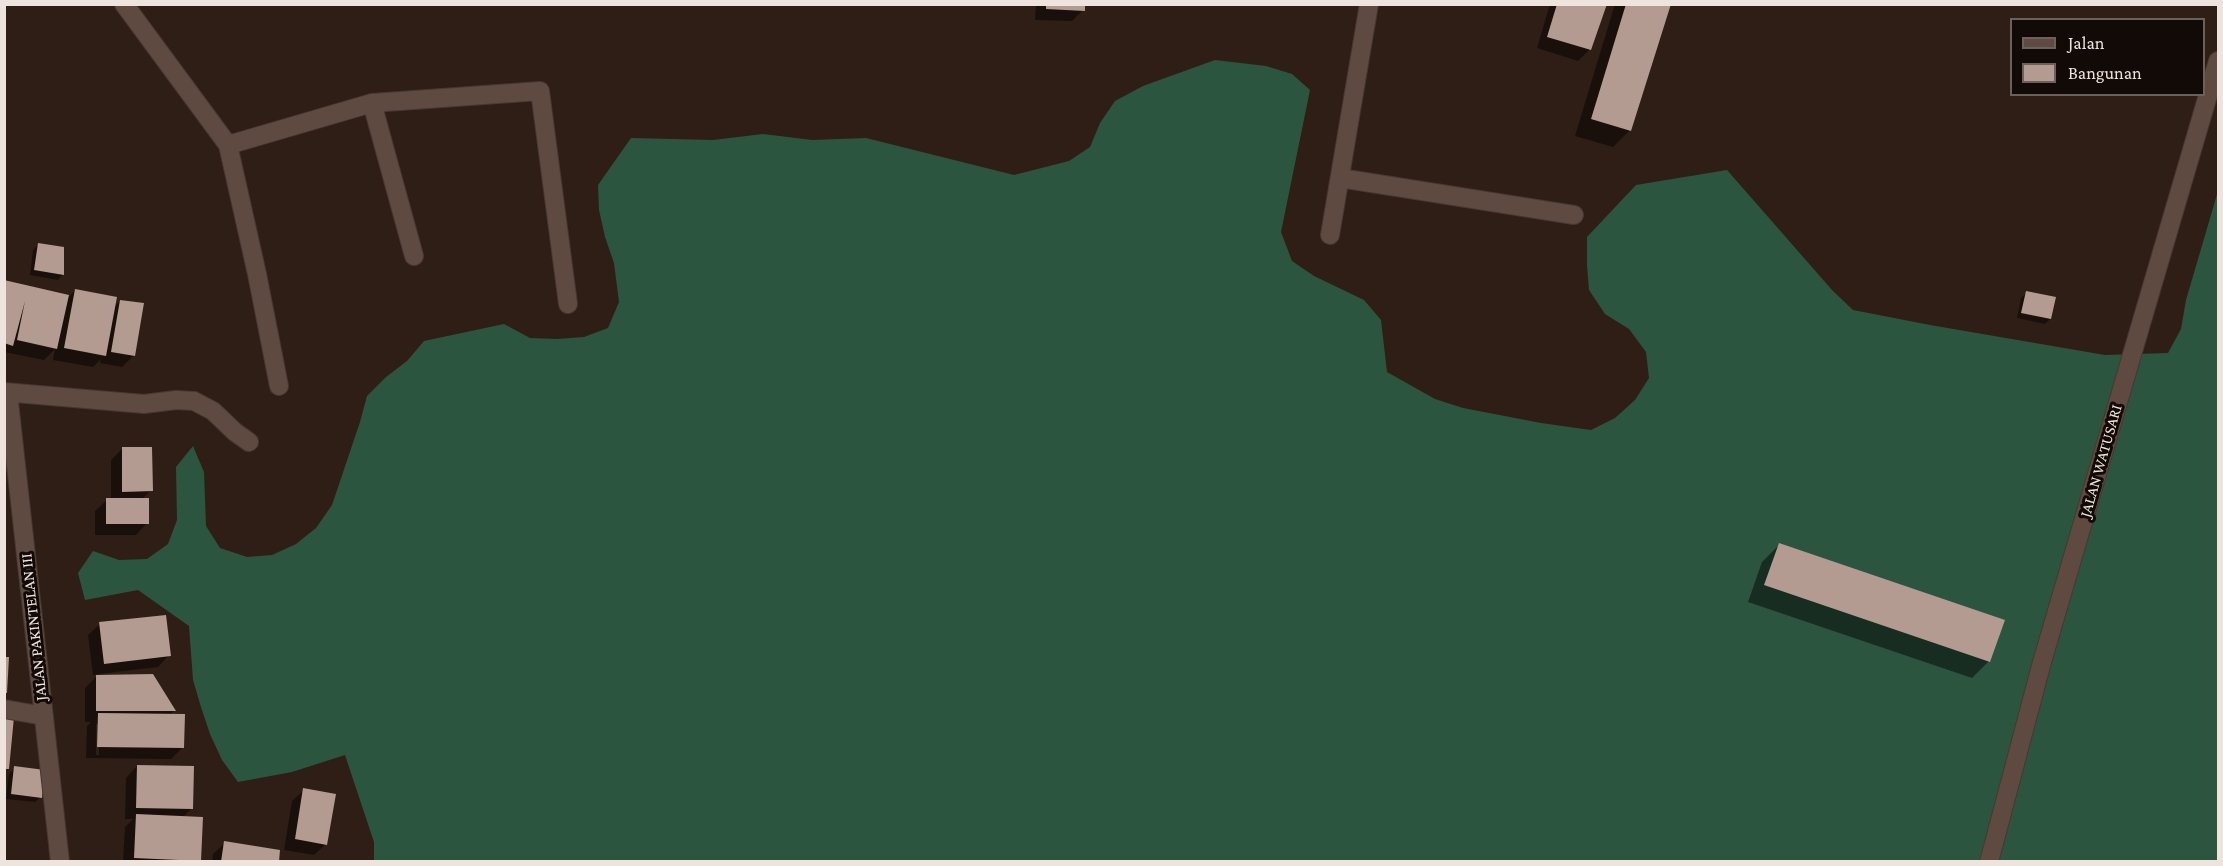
<!DOCTYPE html>
<html>
<head>
<meta charset="utf-8">
<style>
	body { margin:0 }
	#map { position:relative; width:2223px; height:866px; overflow:hidden; background:#2f1e16; font-family:"Crimson Pro",serif }
	canvas { display:block }
	.frame { position:absolute; inset:0; border:6px solid #efe3dd; pointer-events:none }
	.legend { position:absolute; left:2010px; top:18px; width:195px; height:78px; box-sizing:border-box; background:#120a07; border:2px solid #6a615d; margin:0; padding:8px 10px; list-style:none; font-size:18px; color:#efe3dd }
	.legend li { display:flex; align-items:center; gap:12px; height:30px }
	.legend b { width:30px; border:2px solid #6a615d }
</style>
</head>
<body>
<div id="map">
<canvas width="2223" height="866"></canvas>
<div class="frame"></div>
<ul class="legend">
<li><b style="height:8px;background:#5f4a41"></b>Jalan</li>
<li><b style="height:16px;background:#b39b91"></b>Bangunan</li>
</ul>
</div>
<script>
const c = document.querySelector('canvas').getContext('2d');
c.lineJoin = 'round';
function paint(path, color) {
  c.fillStyle = color;
  c.fill(path, 'evenodd');
}
function poly(rows) {
  const path = new Path2D();
  for (const r of rows) {
    path.moveTo(r[0], r[1]);
    for (let i = 2; i < r.length; i += 2) path.lineTo(r[i], r[i + 1]);
  }
  return path;
}
function trace(path, color, width, dash) {
  c.strokeStyle = color;
  c.lineWidth = width;
  c.lineCap = dash ? 'butt' : 'round';
  c.setLineDash(dash || []);
  c.stroke(path);
}
function write(font, color, halo, rows, align = 'center') {
  c.font = font + ' "Crimson Pro",serif';
  c.lineWidth = 6;
  c.setLineDash([]);
  c.textBaseline = 'middle';
  c.strokeStyle = halo;
  c.fillStyle = color;
  for (const [text, x, y, turn = 0] of rows) {
    c.save();
    c.translate(x, y);
    c.rotate((+turn || 0) * Math.PI / 180);
    c.textAlign = isNaN(turn) ? turn : align;
    if (halo) c.strokeText(text, 0, 0);
    c.fillText(text, 0, 0);
    c.restore();
  }
}
const forest = poly([
	[1215,60,1266,66,1292,74,1310,90,1281,232,1292,261,1314,276,1364,300,1381,320,1387,372,1435,399,1463,408,1541,423,1591,430,1615,418,1635,400,1649,378,1646,352,1629,329,1605,314,1589,290,1587,265,1587,237,1636,185,1727,170,1832,290,1853,310,1930,325,2105,355,2168,353,2181,329,2186,300,2218,191,2218,861,374,861,374,842,345,755,292,772,238,782,222,760,210,734,201,707,193,680,189,626,138,590,85,600,78,573,93,551,119,560,147,559,168,544,177,520,176,467,193,446,204,472,206,526,220,548,247,557,272,555,296,544,316,528,332,505,360,422,367,396,386,377,407,361,424,341,504,324,530,338,557,339,584,337,608,328,619,302,614,263,605,237,599,210,598,185,631,138,713,140,763,134,812,140,866,138,1014,175,1069,161,1090,147,1100,123,1115,101,1143,86]
]);
const shadow = poly([
	[1036,4,1083,4,1083,10,1072,21,1035,20],
	[1550,4,1605,4,1590,49,1578,61,1537,48],
	[1617,4,1669,4,1630,130,1613,147,1575,136,1614,7],
	[39,244,63,274,58,280,30,275,33,250],
	[4,281,69,297,75,290,113,308,120,301,134,355,122,367,100,363,101,359,93,367,53,360,55,349,44,360,4,352],
	[2027,292,2050,319,2045,324,2017,318,2021,298],
	[122,449,151,490,142,499,147,523,136,535,95,535,95,511,107,500,111,500,111,460],
	[1779,545,1989,661,1972,678,1748,602,1762,562],
	[100,624,169,655,158,667,99,674,99,676,174,711,170,715,183,747,171,759,86,758,87,726,91,722,85,722,85,688,99,674,93,675,88,635],
	[96,724,99,724,99,755,96,755],
	[137,766,191,809,182,818,199,860,197,862,123,862,125,827,133,819,125,819,126,778],
	[15,768,41,797,35,802,6,799,9,774],
	[304,790,326,844,314,855,284,850,292,801],
	[225,843,277,862,212,862,213,854]
]);
const building = poly([
	[1557,4,1607,4,1591,50,1547,37],
	[1626,4,1671,4,1631,131,1591,119],
	[1046,5,1085,5,1085,11,1046,9],
	[38,243,64,247,64,275,34,270],
	[4,280,69,295,57,349,17,340,25,301,13,346,4,343],
	[75,289,117,297,106,356,64,348],
	[2026,291,2056,297,2051,319,2021,313],
	[120,300,144,303,135,356,111,352],
	[122,447,152,447,153,491,122,492],
	[106,498,149,498,149,524,106,524],
	[1779,543,2005,620,1990,662,1764,585],
	[166,615,171,656,104,664,99,622],
	[4,657,9,657,7,693,4,693],
	[153,674,176,711,96,711,96,675],
	[98,713,185,714,184,748,97,747],
	[4,716,14,717,9,769,4,769],
	[137,765,194,766,193,809,136,808],
	[14,766,45,770,42,798,11,794],
	[303,788,336,794,327,845,295,839],
	[136,814,203,817,201,861,134,858],
	[224,841,280,850,279,862,221,862]
]);
const minor = poly([
	[124,4,228,145,257,274,279,386],
	[372,103,414,256],
	[228,145,372,103,540,91,568,304],
	[1340,178,1574,215],
	[1330,235,1369,4],
	[4,392,144,404,176,400,194,401,213,411,235,432,249,442],
	[8,393,60,862],
	[4,709,44,716],
	[1989,862,2042,662,2218,61]
]);
const streetNames = [
	["JALAN WATUSARI",2101,461,-74],
	["JALAN PAKINTELAN III",34,627,-96]
];
paint(forest, '#2c5540');
paint(shadow, '#0007');
paint(building, '#b39b91');
trace(minor, '#473733', 20);
trace(minor, '#5f4a41', 18);
write('16px', '#efe3dd', '#120a07', streetNames);
</script>
</body>
</html>
